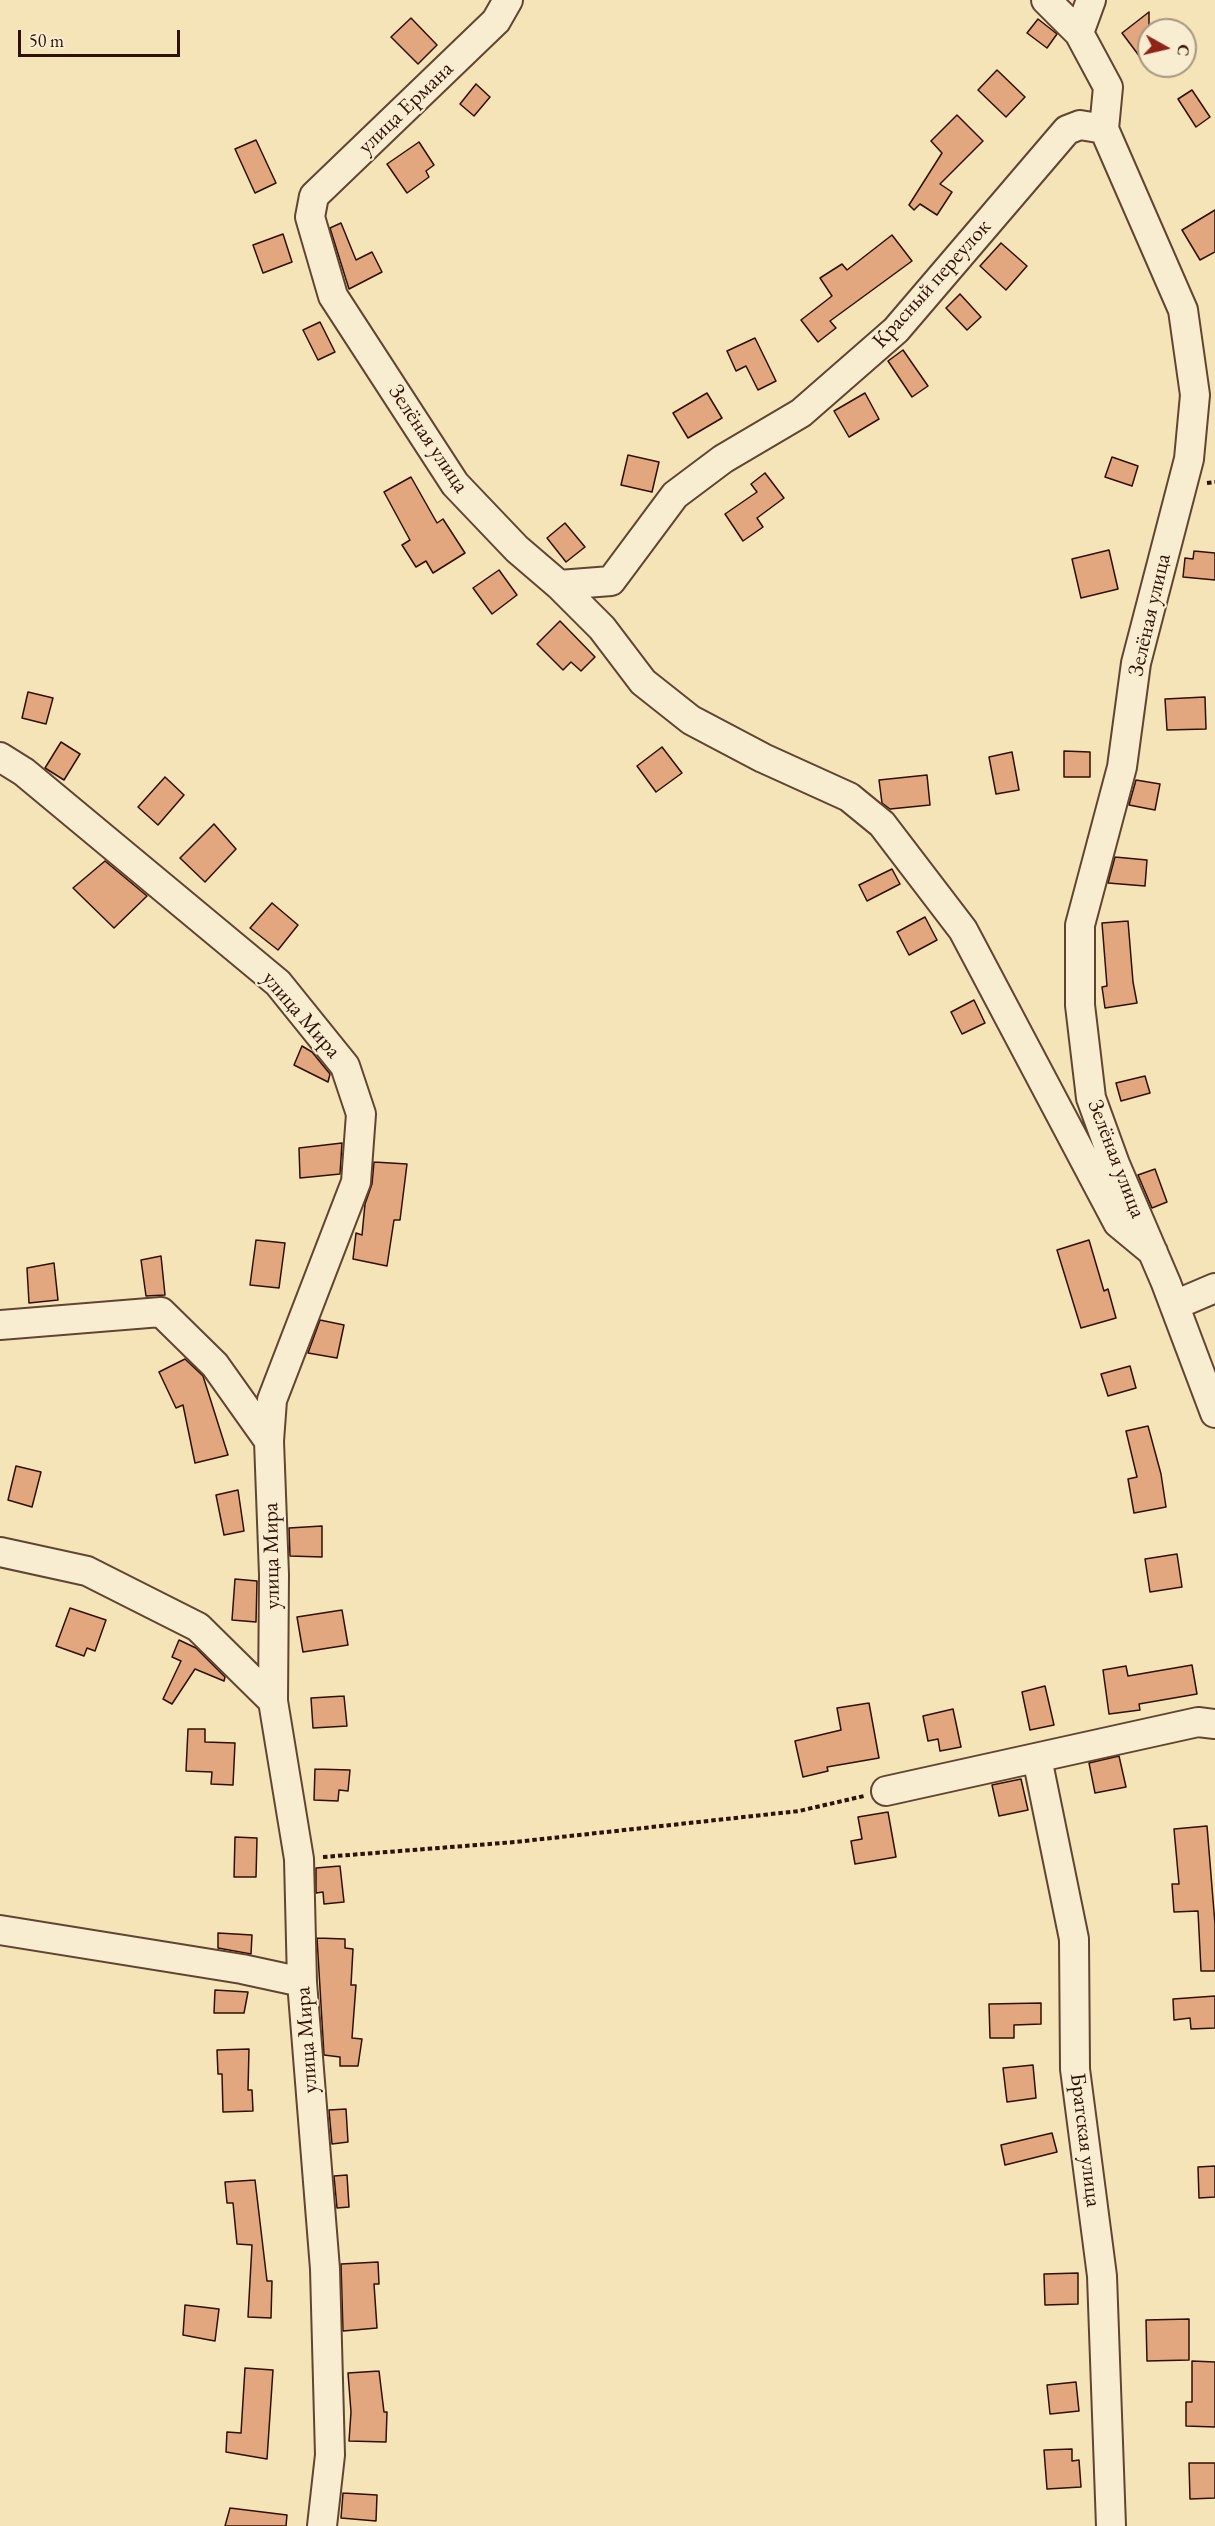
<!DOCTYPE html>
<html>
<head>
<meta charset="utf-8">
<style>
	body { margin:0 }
	#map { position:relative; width:1215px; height:2526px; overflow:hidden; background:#f4e4b8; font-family:"EB Garamond",serif }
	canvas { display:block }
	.north { position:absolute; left:1137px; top:18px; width:60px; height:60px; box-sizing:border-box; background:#f8edd1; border:2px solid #a8957f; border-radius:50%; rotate:98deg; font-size:16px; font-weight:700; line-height:24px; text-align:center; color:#2f1005 }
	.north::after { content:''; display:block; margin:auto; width:21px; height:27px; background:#8f2418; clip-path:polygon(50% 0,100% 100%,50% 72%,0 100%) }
	.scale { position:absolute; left:18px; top:30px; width:162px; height:27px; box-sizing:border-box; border:3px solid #2f1005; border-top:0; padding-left:8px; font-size:18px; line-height:21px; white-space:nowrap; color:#2f1005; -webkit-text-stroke:4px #f8edd1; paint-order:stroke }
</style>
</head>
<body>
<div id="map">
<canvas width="1215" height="2526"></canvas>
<div class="north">С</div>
<div class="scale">50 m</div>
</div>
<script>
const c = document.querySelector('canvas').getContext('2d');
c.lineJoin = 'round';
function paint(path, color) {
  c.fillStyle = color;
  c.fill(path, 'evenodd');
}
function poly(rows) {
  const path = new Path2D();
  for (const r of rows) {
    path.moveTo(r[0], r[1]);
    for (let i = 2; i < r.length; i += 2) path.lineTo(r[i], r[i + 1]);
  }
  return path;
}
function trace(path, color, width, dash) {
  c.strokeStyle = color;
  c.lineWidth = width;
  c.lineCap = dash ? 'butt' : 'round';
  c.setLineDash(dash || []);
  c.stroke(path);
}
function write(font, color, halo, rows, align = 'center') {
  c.font = font + ' "EB Garamond",serif';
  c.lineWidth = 4.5;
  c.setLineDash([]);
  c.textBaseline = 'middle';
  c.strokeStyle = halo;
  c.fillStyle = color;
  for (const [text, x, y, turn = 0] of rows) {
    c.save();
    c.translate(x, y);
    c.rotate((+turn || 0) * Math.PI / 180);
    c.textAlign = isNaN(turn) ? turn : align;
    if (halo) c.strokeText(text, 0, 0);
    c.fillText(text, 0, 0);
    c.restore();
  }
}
const building = poly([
	[1149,12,1149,69,1122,33,1149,12],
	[411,18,437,45,418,64,391,37,411,18],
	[1038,19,1057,34,1047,48,1027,33,1038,19],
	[997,70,1025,97,1006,117,978,90,997,70],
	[476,84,490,97,474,116,460,104,476,84],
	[1192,90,1210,117,1196,127,1178,99,1192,90],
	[957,115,983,141,940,184,952,192,937,215,920,204,914,210,909,205,942,153,931,141,957,115],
	[256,140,276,183,255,193,235,149,256,140],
	[419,142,434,165,426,171,429,177,407,193,387,164,419,142],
	[1215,210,1215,252,1200,260,1182,230,1215,210],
	[341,223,356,260,372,252,382,272,349,289,330,228,341,223],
	[283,234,292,262,263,273,253,245,283,234],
	[892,235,912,261,830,321,836,328,818,342,801,320,832,296,820,278,842,264,847,270,892,235],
	[1001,243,1027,266,1006,290,980,266,1001,243],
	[960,294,981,317,967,330,946,308,960,294],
	[320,322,335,352,318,360,303,330,320,322],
	[755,338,776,381,758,390,746,366,736,371,727,351,755,338],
	[903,350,928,386,912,397,888,361,903,350],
	[707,393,722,418,688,438,673,413,707,393],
	[865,393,879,419,849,437,834,411,865,393],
	[628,455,659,462,652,492,621,485,628,455],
	[1112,457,1138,466,1132,486,1105,477,1112,457],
	[765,473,784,498,757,518,763,527,743,541,725,514,757,492,751,484,765,473],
	[411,477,437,523,443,519,465,553,433,573,426,561,416,567,402,545,410,540,384,492,411,477],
	[565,523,585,547,566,562,547,538,565,523],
	[1109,550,1118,589,1081,598,1072,559,1109,550],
	[1194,551,1215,553,1215,580,1183,577,1185,558,1193,559,1194,551],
	[499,570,517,595,492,614,473,588,499,570],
	[560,621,595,657,581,671,571,662,563,670,537,644,560,621],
	[28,692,53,698,46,724,22,718,28,692],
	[1205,697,1206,729,1167,730,1165,699,1205,697],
	[61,742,80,754,64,780,45,768,61,742],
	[662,747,682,773,656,792,637,766,662,747],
	[1064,751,1090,752,1090,777,1064,777,1064,751],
	[1012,752,1019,790,996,794,989,757,1012,752],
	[927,775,930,805,890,809,882,803,879,780,927,775],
	[165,777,184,795,158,825,138,807,165,777],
	[1136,780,1160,784,1155,810,1129,805,1136,780],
	[214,824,236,849,205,882,180,858,214,824],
	[1115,857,1147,860,1145,886,1108,883,1115,857],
	[105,861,147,896,114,928,73,888,105,861],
	[892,869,900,884,867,901,859,885,892,869],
	[272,903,298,925,278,950,250,928,272,903],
	[925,917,937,940,909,955,897,932,925,917],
	[1128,921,1133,982,1137,1003,1105,1008,1102,987,1107,986,1102,923,1128,921],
	[974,1000,985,1023,962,1034,951,1012,974,1000],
	[302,1046,312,1052,330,1074,328,1082,294,1065,302,1046],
	[1145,1076,1150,1093,1121,1101,1116,1083,1145,1076],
	[342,1143,340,1174,300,1178,299,1148,342,1143],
	[374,1162,407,1164,400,1220,394,1220,387,1266,353,1259,356,1233,362,1235,365,1204,372,1184,374,1162],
	[1155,1169,1167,1202,1152,1208,1138,1175,1155,1169],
	[256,1240,285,1243,279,1288,250,1285,256,1240],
	[1089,1240,1104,1291,1108,1289,1116,1318,1081,1328,1057,1250,1089,1240],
	[161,1256,165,1295,146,1296,141,1260,161,1256],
	[54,1263,58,1300,29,1303,27,1268,54,1263],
	[320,1320,344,1325,337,1358,308,1353,320,1320],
	[185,1359,203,1376,228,1455,195,1463,183,1405,176,1408,159,1372,185,1359],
	[1130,1366,1136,1388,1108,1396,1101,1374,1130,1366],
	[1148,1426,1161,1474,1166,1507,1134,1513,1128,1479,1137,1477,1126,1431,1148,1426],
	[16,1466,41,1472,32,1507,8,1500,16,1466],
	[238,1490,244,1531,224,1535,216,1495,238,1490],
	[322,1526,322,1557,290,1556,289,1528,322,1526],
	[1177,1554,1182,1587,1150,1592,1145,1559,1177,1554],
	[235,1579,257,1581,256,1622,232,1620,235,1579],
	[70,1608,106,1620,95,1651,87,1648,84,1656,56,1646,70,1608],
	[342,1610,348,1645,303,1652,297,1617,342,1610],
	[179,1640,196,1648,225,1677,224,1681,195,1669,172,1704,163,1699,181,1661,172,1657,179,1640],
	[1192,1665,1197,1694,1139,1704,1140,1710,1109,1714,1103,1670,1126,1666,1128,1676,1192,1665],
	[1045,1686,1054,1725,1030,1730,1022,1692,1045,1686],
	[344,1696,347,1726,313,1728,311,1698,344,1696],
	[869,1703,879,1758,827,1767,828,1771,803,1777,795,1741,841,1730,837,1708,869,1703],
	[953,1709,961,1747,940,1751,938,1739,928,1741,923,1716,953,1709],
	[188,1729,205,1729,205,1742,235,1743,233,1785,211,1784,212,1772,186,1771,188,1729],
	[1119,1756,1126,1787,1095,1793,1089,1763,1119,1756],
	[315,1769,350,1770,348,1791,339,1790,338,1801,314,1800,315,1769],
	[1021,1779,1028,1810,999,1816,992,1785,1021,1779],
	[888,1812,896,1857,855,1864,851,1841,862,1839,858,1817,888,1812],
	[1207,1826,1215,1924,1215,1971,1201,1971,1198,1911,1174,1912,1172,1884,1179,1884,1174,1829,1207,1826],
	[235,1837,257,1838,256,1877,234,1877,235,1837],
	[340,1866,344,1902,324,1904,323,1892,316,1893,316,1868,340,1866],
	[218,1933,252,1935,251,1954,218,1948,218,1933],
	[317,1938,345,1939,345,1948,353,1949,351,1985,356,1985,352,2038,362,2039,358,2066,340,2066,340,2057,324,2055,317,1938],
	[215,1990,248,1992,244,2013,214,2013,215,1990],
	[1215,1996,1215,2028,1191,2029,1190,2018,1174,2020,1173,1999,1215,1996],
	[1041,2003,1041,2024,1014,2025,1014,2038,990,2038,989,2004,1041,2003],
	[249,2049,248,2090,252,2090,253,2111,223,2112,222,2074,218,2074,217,2050,249,2049],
	[1033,2065,1036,2098,1007,2102,1003,2068,1033,2065],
	[346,2109,348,2142,332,2144,329,2110,346,2109],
	[1052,2133,1057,2152,1005,2165,1001,2145,1052,2133],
	[1215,2166,1215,2197,1199,2198,1198,2167,1215,2166],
	[347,2175,349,2207,337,2208,334,2176,347,2175],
	[255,2180,267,2281,272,2281,271,2318,248,2317,252,2245,237,2244,233,2203,227,2203,225,2182,255,2180],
	[378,2262,379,2284,374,2284,377,2328,343,2331,341,2264,378,2262],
	[1078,2273,1078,2304,1045,2305,1044,2274,1078,2273],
	[185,2305,219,2309,215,2341,183,2335,185,2305],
	[1189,2319,1189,2360,1147,2361,1146,2320,1189,2319],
	[1192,2361,1215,2362,1215,2427,1186,2426,1186,2402,1192,2402,1192,2361],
	[245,2368,273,2370,267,2459,226,2452,227,2432,241,2433,245,2368],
	[379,2371,384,2412,387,2412,386,2442,349,2441,351,2412,348,2373,379,2371],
	[1076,2382,1079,2411,1050,2414,1047,2385,1076,2382],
	[1072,2449,1072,2461,1079,2460,1081,2487,1047,2489,1044,2450,1072,2449],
	[1189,2463,1215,2463,1215,2498,1190,2499,1189,2463],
	[343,2493,377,2495,376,2521,341,2518,343,2493],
	[230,2508,287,2515,286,2526,225,2526,230,2508]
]);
const path = poly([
	[1207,483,1215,482],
	[323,1857,515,1842,799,1811,864,1796]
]);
const minor = poly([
	[508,0,496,21,314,196,310,217,333,296,455,484,517,549,559,585,602,628,643,682,691,720,763,758,849,797,882,824,963,930,1118,1223,1153,1252],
	[1046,0,1079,33,1108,87,1104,129,1183,310,1195,395,1189,459,1136,663,1122,767,1080,925,1080,1005,1091,1098,1115,1164,1166,1283,1215,1413],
	[1079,33,1091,0],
	[559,585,611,581,675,495,723,459,801,413,896,330,1067,130,1080,125,1104,129],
	[0,757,24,772,278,983,345,1066,361,1114,356,1182,272,1400,269,1441,274,1575,273,1701,299,1859,302,1982,325,2269,330,2455,322,2526],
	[1175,1305,1215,1288],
	[0,1325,161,1312,215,1365,269,1441],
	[0,1552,87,1571,198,1627,273,1701],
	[1037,1758,1074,1939,1075,2069,1102,2276,1111,2526],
	[886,1791,1198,1722,1215,1724],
	[0,1930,242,1969,302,1982]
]);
const streetNames = [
	["улица Ермана",406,108,-44],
	["Красный переулок",932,284,-48],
	["Зелёная улица",428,439,56],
	["Зелёная улица",1150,615,-77],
	["улица Мира",301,1015,49],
	["Зелёная улица",1116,1159,69],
	["улица Мира",272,1556,-91],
	["улица Мира",307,2040,-94],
	["Братская улица",1085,2140,83]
];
paint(building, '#e2a77e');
trace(building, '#2f1005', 1.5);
trace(minor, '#604532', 32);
trace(path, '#2f1005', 4, [4.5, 3]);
trace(minor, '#f8edd1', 28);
write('22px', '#2f1005', '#f8edd1', streetNames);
</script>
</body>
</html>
